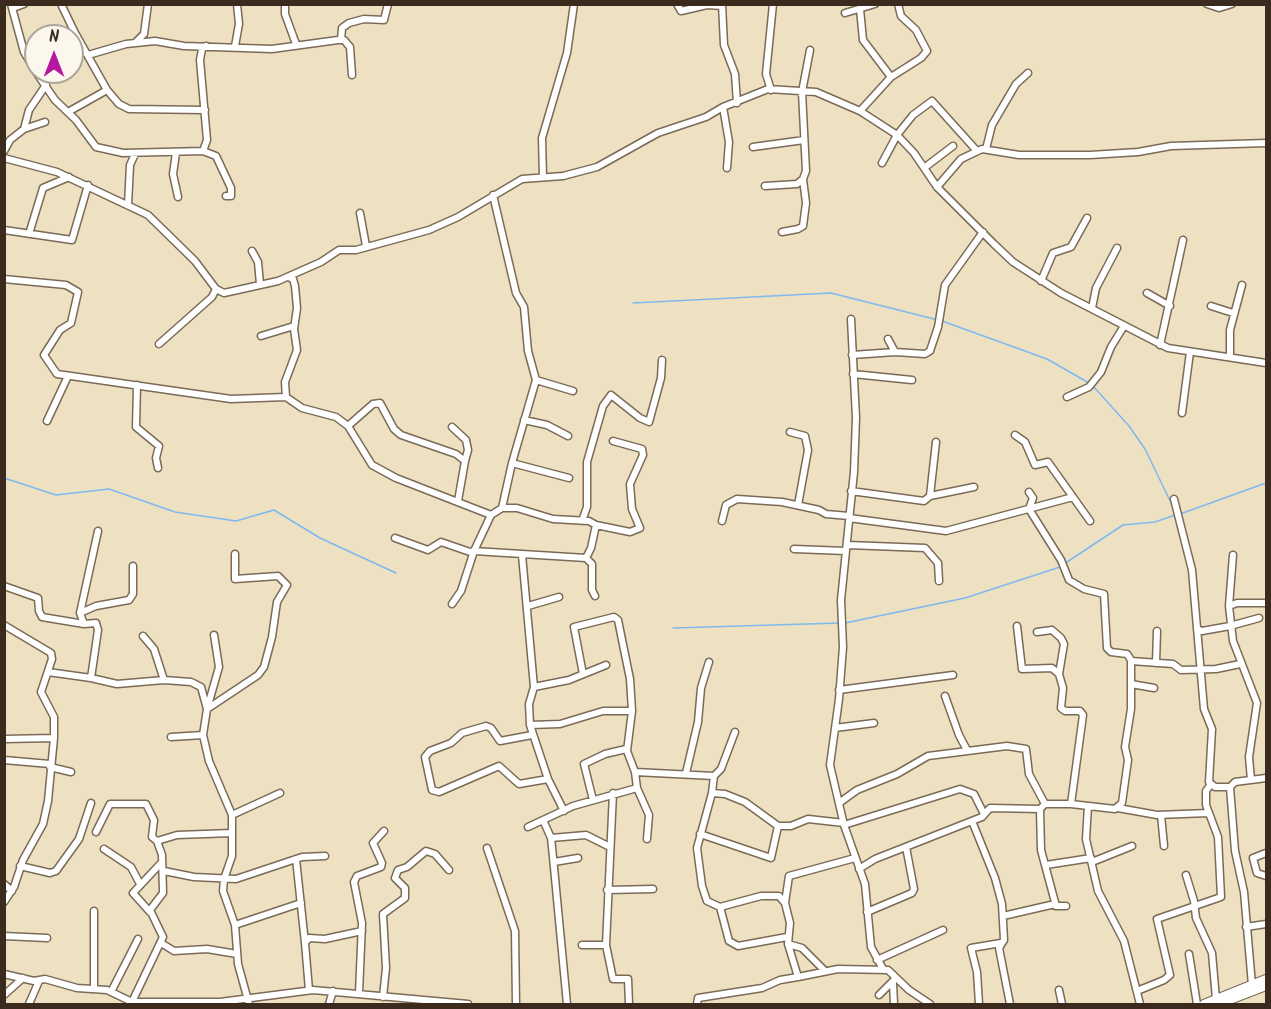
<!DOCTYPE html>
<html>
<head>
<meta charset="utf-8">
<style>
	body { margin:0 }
	#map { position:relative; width:1271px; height:1009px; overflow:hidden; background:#eee1c1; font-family:Kalam,sans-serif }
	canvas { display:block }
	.frame { position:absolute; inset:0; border:6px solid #3b2a1e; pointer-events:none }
	.north { position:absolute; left:24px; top:24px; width:60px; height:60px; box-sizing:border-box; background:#fbf7ec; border:2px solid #aea59a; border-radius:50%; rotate:0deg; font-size:16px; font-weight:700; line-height:24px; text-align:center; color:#3b2a1e }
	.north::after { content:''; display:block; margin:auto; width:21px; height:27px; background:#b5179e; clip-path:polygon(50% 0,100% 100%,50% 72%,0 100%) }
</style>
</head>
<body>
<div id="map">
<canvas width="1271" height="1009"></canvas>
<div class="frame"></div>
<div class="north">N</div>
</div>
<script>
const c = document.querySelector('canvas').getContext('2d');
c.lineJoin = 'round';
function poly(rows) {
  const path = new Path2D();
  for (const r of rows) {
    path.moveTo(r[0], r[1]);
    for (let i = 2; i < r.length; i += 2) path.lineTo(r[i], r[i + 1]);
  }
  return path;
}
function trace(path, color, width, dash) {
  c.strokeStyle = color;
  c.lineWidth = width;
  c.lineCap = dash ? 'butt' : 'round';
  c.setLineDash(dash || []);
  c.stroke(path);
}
const stream = poly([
	[633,303,831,293,938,320],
	[942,321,1047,359,1089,383],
	[1093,386,1129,426,1145,449,1174,509],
	[4,478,56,495,109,489,175,512,236,521,274,510,320,538,396,573],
	[1180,514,1266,483],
	[1064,564,1123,525,1155,522,1175,515],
	[845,623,965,598,1060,567],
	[673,628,840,623]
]);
const minor = poly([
	[11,4,24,52,36,72],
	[61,4,75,33],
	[285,4,285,14,296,44],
	[677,4,681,11,707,5,722,6],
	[722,4,724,45,735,74,737,103],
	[1207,4,1219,8,1232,4],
	[13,8,24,4],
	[860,9,863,40,891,77],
	[845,13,875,4],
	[68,36,75,33,107,90,68,112],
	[341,40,342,28,349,23,364,19,384,20,388,4],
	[135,43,144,34,148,4],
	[235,46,239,24,237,4],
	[88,55,126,44,155,41,184,46,272,49,338,40,344,40,350,47,352,75],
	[36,72,55,100,76,120,96,147,123,153,203,151,216,156,231,188,231,196,226,196],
	[107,90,119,104,129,109,205,110],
	[771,90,766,74,773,4],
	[723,107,729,142,727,168],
	[860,111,891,77,921,58,927,51,916,30,901,16,898,4],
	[24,129,29,110,46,85],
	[753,147,804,140],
	[986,149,992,125,1016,84,1028,73],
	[4,151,10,140,24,129,45,122],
	[203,151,207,140,200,60,202,49,206,46],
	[176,153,173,174,178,197],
	[4,158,57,172,148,215,195,261,216,289,224,293,278,281,321,262,339,250,356,250,429,230,458,217,522,179,563,176,597,167,658,133,706,117,723,107,768,89,816,92,860,111,897,135,914,153,937,187,994,244,1013,262,1061,293,1168,348,1266,363],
	[882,163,897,135,913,115,932,101,977,151],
	[924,168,953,146],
	[543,177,542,138,567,53,574,4],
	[765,186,797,184,803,179,806,171,802,92,810,50],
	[937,187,961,159,982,149,1019,155,1090,155,1138,152,1171,146,1266,143],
	[493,195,516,293,524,307,528,351,536,380],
	[128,205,130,165,135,154],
	[360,213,366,246],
	[4,230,72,240,88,185],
	[782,232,798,229,803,226,806,203,803,179],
	[29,234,43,188,69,177],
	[252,251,258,262,260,284],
	[288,277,293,279,295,286,297,308,294,329,297,350,285,382,286,397,302,408,336,417,348,426,372,465,396,478,491,515,474,551,586,558,592,564,592,590,595,596],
	[4,279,66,285,78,292,71,323,60,330,44,355,57,374,231,399,286,397],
	[1041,281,1053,253,1071,247,1087,218],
	[1147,293,1170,306],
	[1211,306,1233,313],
	[1092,308,1096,288,1117,248],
	[851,319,856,418,854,472,841,600,843,647,839,699,830,765,844,825,865,884,871,947,883,969],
	[261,336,294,326],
	[888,339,895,352,925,354,930,351,938,327,945,285,983,232],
	[159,344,212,297,216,289],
	[1160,345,1183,240],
	[852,355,895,352],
	[1230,357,1230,330,1242,285],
	[853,374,912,380],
	[137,385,136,427,159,446,156,458,158,468],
	[1067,397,1089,387,1101,372,1111,347,1124,326],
	[1182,413,1190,352],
	[524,420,547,425,568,436],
	[47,421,68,376],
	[348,426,373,404,380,403,394,429,401,435,456,454,465,461,458,501],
	[452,427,466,440,468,450,465,461],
	[790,432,805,436,808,450,798,505],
	[1015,435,1025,442,1035,465,1048,462,1090,521],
	[512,463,536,380,573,391],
	[851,491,924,501,930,496,974,487],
	[930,496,936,442],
	[1174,499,1192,570,1204,709,1212,729,1209,782,1215,787,1230,787,1235,782,1266,778],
	[502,508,512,463,569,478],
	[491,515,502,508,517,508,553,519,589,521,596,525,591,548,586,558],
	[849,518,946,531,1073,497],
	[582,521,587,507,587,462,603,406,611,395,640,418,649,422,661,378,662,360],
	[722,521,726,505,737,499,782,502,819,510,826,514,849,516],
	[596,525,630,532,640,528,632,509,630,484,643,455,642,449,613,441],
	[395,538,428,550,441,542,470,552,474,551,461,591,452,604],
	[848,545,925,548,938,563,939,581],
	[794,549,846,551],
	[522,555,534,687,529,704,530,725,548,779,564,811],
	[4,586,38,598,39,611,42,617,84,624,96,623,98,630,91,678,48,672],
	[528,606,559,597],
	[1229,606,1233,555],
	[80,613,96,606,129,600,133,594,133,566],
	[84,624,80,613,98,531],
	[4,625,51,653,52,659,41,692,54,717,54,738],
	[1017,626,1022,669,1052,668,1059,674,1063,688,1061,708,1065,711,1080,711,1083,715,1071,804],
	[1197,629,1202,631,1230,626,1259,618],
	[1037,632,1052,630,1061,638,1064,644,1059,674],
	[214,635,219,667,207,709,258,675,264,667,272,637,277,602,287,585,278,576,235,579,235,554],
	[143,636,154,649,164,680,191,682,201,687,207,709,203,735,209,761,232,815,232,856,224,879,223,891,235,925,238,964,249,1004],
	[1131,661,1173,664,1181,670,1216,669,1240,664],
	[1156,663,1157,631],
	[583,674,574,627,614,617,618,620,630,679,632,711,627,751,635,772,714,776,712,793,697,848,702,886,707,901,720,907,761,896,779,896,785,903,790,923,788,944,798,977,838,969,888,970,909,990,930,1004],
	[91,678,117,684,164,680],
	[1131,684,1154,688],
	[534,687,569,680,606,665],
	[839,690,953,675],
	[945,696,959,735,967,750],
	[530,725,560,724,603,711,632,711],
	[835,728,874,723],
	[532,735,500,741,491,728,486,726,462,733,451,743,430,751,425,757,432,790,439,792,499,766,519,784,548,779],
	[171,737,203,735],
	[4,739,54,738,48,801,43,824,23,860,14,887,4,902],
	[4,760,50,764],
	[50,767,71,772],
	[686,773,698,722,701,688,709,662],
	[714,776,721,769,735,732],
	[1251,780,1249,757,1257,703,1233,641,1229,606,1237,603,1266,603],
	[1230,787,1235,851,1244,892,1252,985],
	[637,788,649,815,647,839],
	[613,793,606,945,613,979,628,979,629,1004],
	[712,793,725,794,745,802,778,826,791,826,808,819,844,823],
	[593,800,584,764,605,754,626,749],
	[839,803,857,790,897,774,928,756,1007,746,1026,749,1029,774,1045,804],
	[1088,806,1086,839,1098,891,1124,941,1140,1004],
	[1118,808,1157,815,1208,813],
	[1040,809,1041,850,1056,906,1066,906],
	[232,815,280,793],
	[1161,815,1164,846],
	[543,820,551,838,553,857,567,1004],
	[972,821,995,878,1002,904,1004,940,999,948,1010,1004],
	[844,825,960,789,974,794,984,814],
	[528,827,573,806,637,788,635,772],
	[96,832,110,804,146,804,154,820,152,837,157,841,162,855,163,893,150,910,163,937,132,1002],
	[700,834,771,858,778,826],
	[551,838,586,835,610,847],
	[157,841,177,835,232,833],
	[487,848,515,931,516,1004],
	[104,849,131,867,140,884],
	[1266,853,1253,858,1257,873,1266,876],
	[296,859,305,943],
	[554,862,578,858],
	[1092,862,1132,846],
	[1046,865,1091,858],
	[20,866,50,873,56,871,79,839,91,803],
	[859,869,875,859,982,817,990,808,1040,809,1045,804,1071,804,1115,809,1122,803,1128,760,1125,747,1131,709,1131,660,1127,654,1111,652,1107,648,1104,594,1084,589,1069,580,1061,560,1029,509,1033,498,1029,492],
	[164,871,194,877,236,879,302,857,325,856],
	[1186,875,1194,901,1196,918,1212,953,1216,999],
	[4,884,12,891],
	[607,890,653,889],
	[785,903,789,876,855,858],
	[720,907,729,941,738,946,787,937],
	[150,912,133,893,162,862],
	[867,912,912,893,914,889,906,847],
	[1003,916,1055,904],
	[235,925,301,903],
	[1246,927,1266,924],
	[4,936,47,938],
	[161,943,174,951,207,949,237,954],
	[788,944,802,948,825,971],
	[582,945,606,945],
	[1189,954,1197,1004],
	[877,960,943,930],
	[4,974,34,981,45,979,77,988,107,990,132,1002,220,1002,313,990,468,1004],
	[893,983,894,1004],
	[94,989,94,911],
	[309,990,305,943,309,938,325,939,362,931],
	[1059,990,1062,1004],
	[1137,991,1164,980,1170,975,1157,919,1221,897,1218,837,1206,805,1206,791,1211,784],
	[111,992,138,939],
	[359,993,362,923,354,882,357,876,381,867,382,863,373,843,384,831],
	[4,995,23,978],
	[879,995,895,979],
	[383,997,386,968,383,914,405,898,405,888,395,878,398,870,407,867,426,851,435,854,449,870],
	[29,1004,39,981],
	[329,1004,333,991],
	[697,1004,698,998,762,988,780,980,798,977],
	[979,1004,977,972,971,948,1001,943]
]);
const major = poly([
	[1204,1004,1266,979],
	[1219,1004,1266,986]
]);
trace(stream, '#7fb8f0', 1.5);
trace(minor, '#7a6a57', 9);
trace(major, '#7a6a57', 10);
trace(minor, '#fff', 6);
trace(major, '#fff', 8);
</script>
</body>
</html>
